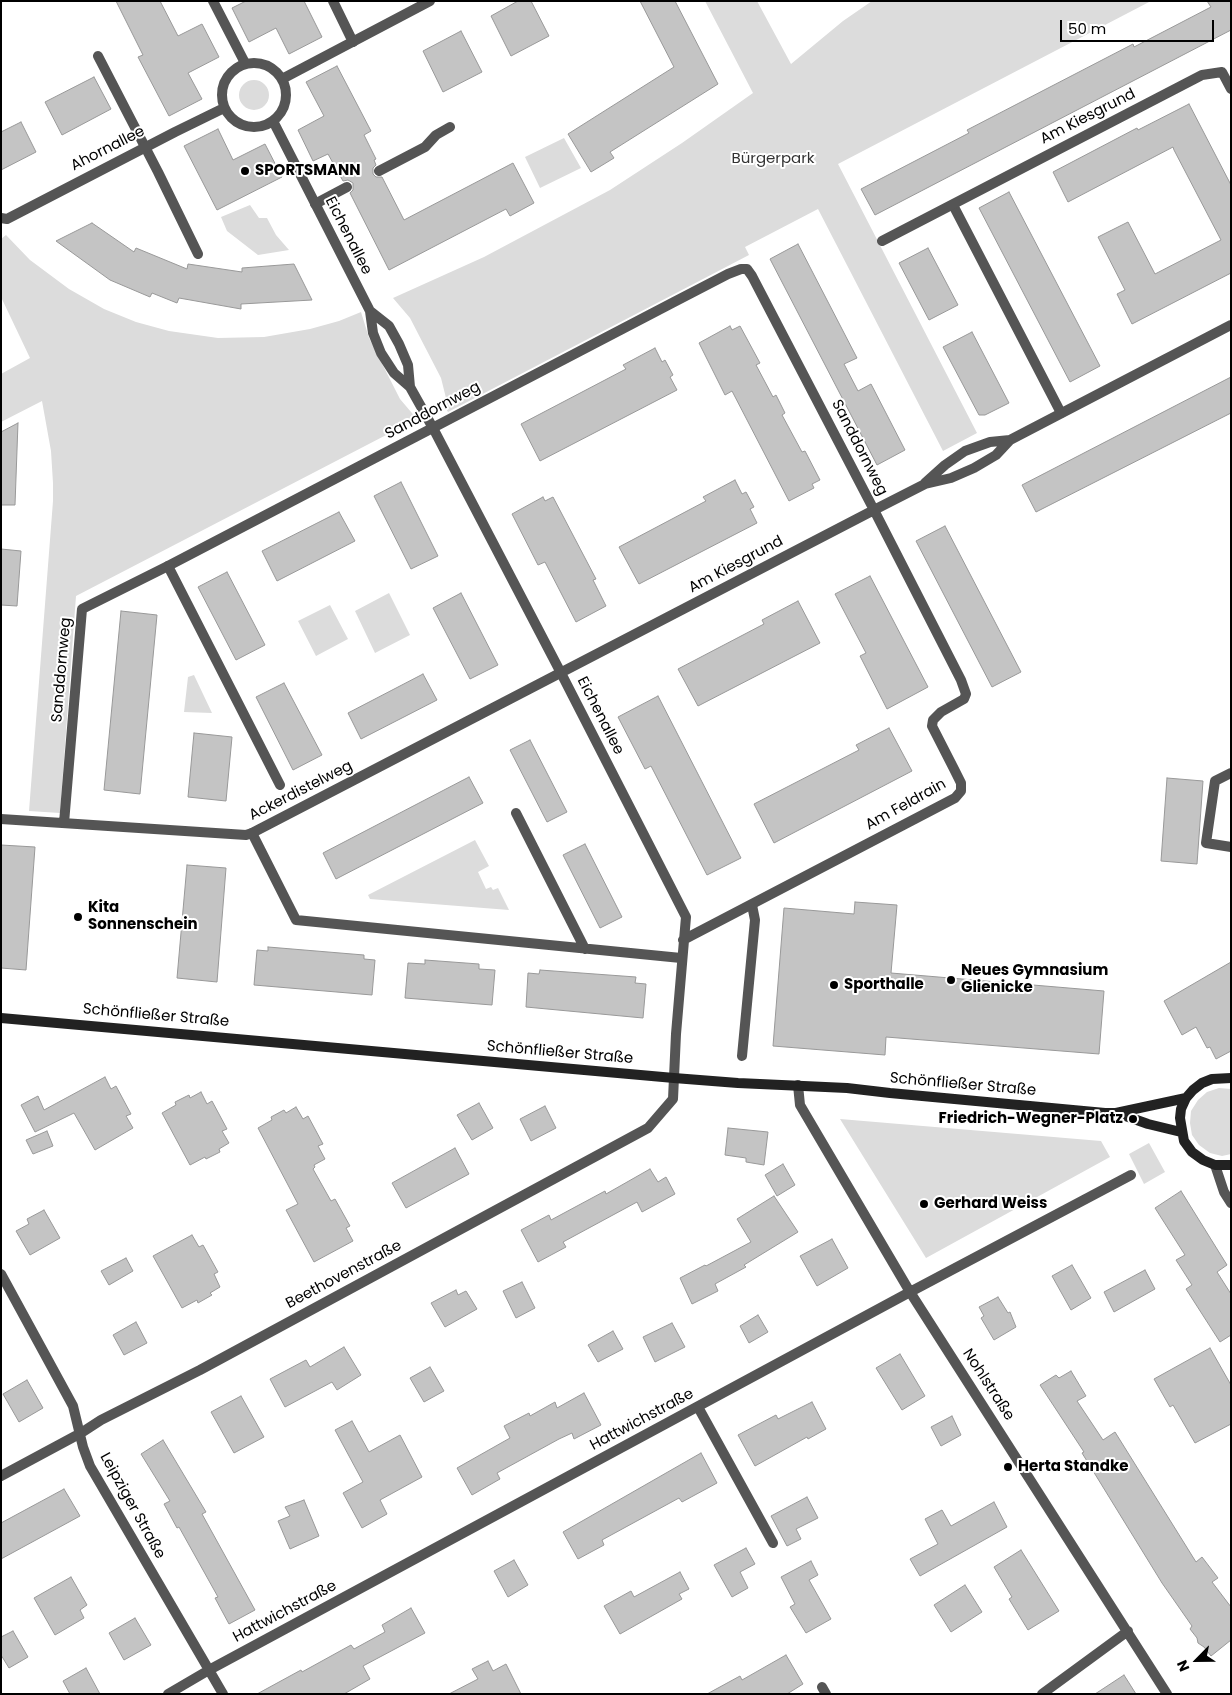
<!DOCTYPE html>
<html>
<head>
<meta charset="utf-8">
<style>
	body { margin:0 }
	#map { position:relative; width:1232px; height:1695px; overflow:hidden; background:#fff; font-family:Poppins,sans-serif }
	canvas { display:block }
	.frame { position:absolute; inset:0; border:2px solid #000; pointer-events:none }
	.north { position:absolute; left:1172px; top:1635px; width:50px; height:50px; -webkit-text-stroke:4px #fff; paint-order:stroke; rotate:247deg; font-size:14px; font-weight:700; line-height:20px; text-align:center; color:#000 }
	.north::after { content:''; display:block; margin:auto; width:18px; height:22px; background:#000; clip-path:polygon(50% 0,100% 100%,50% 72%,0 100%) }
	.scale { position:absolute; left:1060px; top:20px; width:154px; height:22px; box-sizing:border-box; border:2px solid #000; border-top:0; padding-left:6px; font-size:15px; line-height:18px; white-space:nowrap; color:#000; -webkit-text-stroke:4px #fff; paint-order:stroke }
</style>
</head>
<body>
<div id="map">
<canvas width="1232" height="1695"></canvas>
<div class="frame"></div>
<div class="north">N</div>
<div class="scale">50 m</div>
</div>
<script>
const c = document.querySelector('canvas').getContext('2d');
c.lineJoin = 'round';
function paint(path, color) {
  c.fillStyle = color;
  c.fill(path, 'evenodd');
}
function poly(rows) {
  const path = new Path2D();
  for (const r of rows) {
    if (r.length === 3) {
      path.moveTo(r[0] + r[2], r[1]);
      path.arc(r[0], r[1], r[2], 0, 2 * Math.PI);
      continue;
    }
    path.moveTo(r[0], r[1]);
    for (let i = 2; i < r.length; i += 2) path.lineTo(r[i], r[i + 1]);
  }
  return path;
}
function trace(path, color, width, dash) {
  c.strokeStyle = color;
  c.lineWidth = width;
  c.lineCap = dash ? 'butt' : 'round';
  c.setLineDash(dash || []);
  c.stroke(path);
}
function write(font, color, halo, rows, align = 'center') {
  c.font = font + ' Poppins,sans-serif';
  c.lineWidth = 4;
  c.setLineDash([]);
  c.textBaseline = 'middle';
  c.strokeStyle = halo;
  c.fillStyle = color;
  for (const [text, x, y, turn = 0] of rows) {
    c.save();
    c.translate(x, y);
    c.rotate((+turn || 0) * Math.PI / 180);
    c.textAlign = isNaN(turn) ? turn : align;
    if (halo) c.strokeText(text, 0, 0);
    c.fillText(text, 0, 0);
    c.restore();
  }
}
const green = poly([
	[705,1,757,1,791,64,843,21,872,1,1151,1,838,164,977,433,943,451,818,209,745,247,749,255,448,412,443,404,447,402,441,378,410,318,393,298,484,257,610,190,682,143,753,93],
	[254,95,15],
	[564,138,581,168,540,188,525,157],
	[250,205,259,218,267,218,276,235,289,250,258,255,227,231,221,217],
	[6,235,30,260,69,289,104,309,136,322,169,331,218,338,264,337,310,329,339,321,361,312,369,338,400,399,417,419,76,596,60,813,29,811,53,501,53,483,51,451,42,401,1,422,1,374,30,358,1,297,1,239],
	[389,593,410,635,375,653,355,611],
	[330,605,348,639,316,656,298,621],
	[194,675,212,713,184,712,188,677],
	[475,840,489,866,478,872,486,889,491,887,493,890,498,888,509,910,370,899,368,895],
	[1219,1088,1231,1089,1231,1154,1222,1156,1210,1153,1199,1145,1192,1135,1190,1123,1191,1111,1198,1100,1207,1092],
	[840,1119,1101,1141,1110,1157,926,1258],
	[1149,1143,1165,1172,1144,1184,1129,1154]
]);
const building = poly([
	[116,1,160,1,178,36,202,24,219,57,188,73,202,99,169,116,138,57,143,55,116,1],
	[246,1,304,1,322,37,289,54,276,28,249,42,232,8,246,1],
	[518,1,531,1,549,36,511,56,491,16,518,1],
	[640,1,675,1,718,84,610,152,614,158,591,172,568,134,674,67,640,1],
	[1207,1,1231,1,1231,30,875,215,861,189,969,133,967,130,1133,44,1134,47,1211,7,1207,1],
	[461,31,482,72,443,92,423,51,461,31],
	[337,66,371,131,364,135,376,159,374,160,376,165,373,168,373,174,376,177,382,177,404,220,513,163,534,203,510,216,506,209,389,270,350,193,353,190,353,183,348,180,343,181,328,154,313,161,298,130,324,116,306,82,337,66],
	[94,77,111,109,62,135,45,102,94,77],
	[1189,104,1231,185,1231,273,1132,324,1117,294,1125,290,1098,237,1128,222,1155,274,1221,240,1174,150,1173,147,1068,202,1053,172,1137,128,1138,130,1189,104],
	[21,122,36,152,1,170,1,132,21,122],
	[218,129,233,160,265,144,282,177,217,210,184,146,218,129],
	[1009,192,1100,366,1070,382,979,208,1009,192],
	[92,223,134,252,136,248,187,269,188,264,242,272,242,268,294,264,312,300,241,304,241,309,179,298,177,303,152,293,150,297,110,280,56,241,92,223],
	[798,244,857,358,844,364,858,391,871,384,905,450,877,465,770,259,798,244],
	[928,248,958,305,929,320,899,263,928,248],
	[730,326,732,330,740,326,760,363,756,365,773,397,776,395,785,413,782,415,802,452,805,451,820,480,812,484,814,488,789,501,732,391,725,395,699,343,730,326],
	[972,332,1009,403,985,415,979,415,943,347,972,332],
	[655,348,662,362,665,360,673,375,670,377,677,390,540,461,521,424,626,369,623,365,655,348],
	[1231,377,1231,413,1036,512,1022,485,1231,377],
	[18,423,15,505,1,505,1,432,18,423],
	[735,480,742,494,746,492,754,507,750,509,757,523,639,584,619,547,706,501,703,497,735,480],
	[401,482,438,556,411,569,374,496,401,482],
	[543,497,545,501,553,497,596,579,593,580,606,606,576,622,545,562,538,565,512,514,543,497],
	[339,512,355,541,277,581,262,551,339,512],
	[945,526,1021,672,992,687,916,541,945,526],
	[1,549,21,551,17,606,1,605,1,549],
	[227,572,265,645,236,660,198,587,227,572],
	[870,576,928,687,887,709,860,656,866,653,835,594,870,576],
	[461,593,498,665,470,679,433,608,461,593],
	[798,601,820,643,698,706,678,669,764,624,762,620,798,601],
	[121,611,157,615,140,794,104,790,121,611],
	[423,674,437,700,361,739,348,713,423,674],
	[284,683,322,755,293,770,256,697,284,683],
	[658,696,741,858,707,875,651,766,645,769,618,717,658,696],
	[889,728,912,771,774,843,754,804,859,750,856,745,889,728],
	[194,733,232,737,226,801,188,797,194,733],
	[530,740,567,812,547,822,510,750,530,740],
	[469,777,483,803,336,879,323,853,469,777],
	[1167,778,1203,781,1197,864,1161,861,1167,778],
	[585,844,622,917,600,928,563,855,585,844],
	[1,845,35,847,26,970,1,968,1,845],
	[187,865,226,868,217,982,177,978,187,865],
	[855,902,897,905,891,973,1104,991,1099,1054,886,1037,885,1055,773,1046,784,908,854,914,855,902],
	[268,947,364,955,364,959,375,960,372,995,254,985,257,950,268,951,268,947],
	[425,960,479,964,479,969,495,970,492,1005,405,998,408,963,425,964,425,960],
	[1231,962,1231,1051,1216,1059,1210,1047,1207,1048,1196,1027,1182,1035,1164,1001,1231,962],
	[540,970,636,977,635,983,646,984,643,1018,526,1007,528,973,539,974,540,970],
	[105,1077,111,1089,116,1086,131,1114,126,1116,133,1128,95,1150,74,1113,35,1132,21,1105,38,1096,44,1110,105,1077],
	[201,1092,207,1104,212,1101,227,1129,222,1131,229,1143,219,1149,220,1152,206,1159,205,1157,190,1165,162,1113,176,1105,175,1102,189,1095,190,1098,201,1092],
	[479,1103,493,1128,472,1140,457,1115,479,1103],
	[545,1106,556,1128,531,1141,520,1119,545,1106],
	[296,1107,303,1119,308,1116,323,1144,318,1146,325,1159,314,1165,315,1167,313,1169,331,1201,335,1199,350,1226,346,1228,353,1241,314,1262,286,1210,298,1204,258,1128,272,1120,271,1117,284,1110,286,1113,296,1107],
	[728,1128,768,1132,764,1165,746,1162,746,1158,725,1155,728,1128],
	[47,1131,53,1146,33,1154,26,1140,47,1131],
	[455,1148,469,1174,406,1208,392,1183,455,1148],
	[783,1164,795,1185,777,1196,765,1175,783,1164],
	[650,1169,658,1182,666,1177,675,1194,642,1212,637,1202,563,1242,566,1247,538,1262,521,1230,549,1215,551,1220,605,1191,606,1194,650,1169],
	[1181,1191,1227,1265,1217,1272,1231,1294,1231,1335,1220,1342,1186,1289,1192,1285,1176,1260,1185,1255,1155,1208,1181,1191],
	[774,1196,798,1232,744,1265,746,1267,715,1284,718,1291,692,1304,680,1278,705,1265,706,1266,751,1242,737,1219,774,1196],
	[44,1210,60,1238,30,1255,16,1231,29,1224,27,1219,44,1210],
	[192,1235,199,1247,203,1245,218,1272,214,1274,220,1287,210,1293,212,1295,198,1303,197,1300,182,1308,153,1256,192,1235],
	[832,1239,848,1268,817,1286,800,1256,832,1239],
	[126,1258,133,1271,109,1285,101,1271,126,1258],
	[1072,1265,1091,1298,1071,1310,1052,1276,1072,1265],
	[1145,1270,1155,1289,1114,1312,1104,1292,1145,1270],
	[522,1282,535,1308,516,1318,503,1291,522,1282],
	[456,1290,458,1295,466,1291,477,1309,445,1327,431,1303,456,1290],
	[998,1297,1008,1313,1010,1312,1016,1327,994,1340,981,1318,984,1316,979,1307,998,1297],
	[758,1315,768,1332,749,1343,740,1326,758,1315],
	[136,1322,147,1343,124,1355,113,1335,136,1322],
	[672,1323,685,1347,655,1362,643,1337,672,1323],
	[613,1331,623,1349,598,1362,588,1345,613,1331],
	[344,1347,361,1375,337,1390,332,1382,285,1407,270,1379,306,1360,310,1367,344,1347],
	[1210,1348,1231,1385,1231,1424,1195,1443,1173,1405,1170,1407,1154,1379,1210,1348],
	[900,1354,925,1396,902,1410,876,1368,900,1354],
	[430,1367,444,1391,424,1402,410,1378,430,1367],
	[1071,1371,1086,1396,1077,1401,1103,1440,1115,1432,1196,1562,1202,1557,1218,1578,1212,1582,1231,1607,1231,1640,1211,1656,1204,1647,1198,1643,1197,1638,1190,1629,1192,1626,1162,1583,1082,1453,1084,1452,1040,1385,1056,1375,1059,1378,1071,1371],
	[27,1380,43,1408,19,1422,3,1394,27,1380],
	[584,1393,601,1425,574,1439,572,1433,559,1439,497,1473,500,1479,472,1495,457,1468,510,1438,504,1426,529,1413,530,1416,555,1402,557,1408,584,1393],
	[241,1396,264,1437,234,1453,211,1412,241,1396],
	[812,1402,826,1429,808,1439,807,1437,755,1466,738,1435,776,1415,778,1419,812,1402],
	[952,1416,961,1435,941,1446,931,1427,952,1416],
	[352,1421,369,1452,400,1435,422,1477,380,1500,387,1514,362,1528,343,1493,363,1482,335,1430,352,1421],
	[163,1440,206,1512,202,1514,255,1610,229,1624,215,1598,218,1597,179,1527,177,1528,164,1504,170,1501,141,1454,163,1440],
	[701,1453,717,1483,682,1502,679,1498,602,1540,604,1545,578,1559,563,1532,701,1453],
	[64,1489,80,1516,1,1559,1,1523,64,1489],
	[807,1497,818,1518,796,1529,801,1539,787,1546,771,1516,807,1497],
	[304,1500,319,1536,290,1549,278,1521,290,1516,285,1507,304,1500],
	[994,1502,1007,1527,920,1576,910,1559,938,1544,925,1519,942,1510,951,1526,994,1502],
	[746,1548,755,1564,740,1572,748,1588,732,1597,714,1565,746,1548],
	[1021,1550,1059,1611,1028,1630,1009,1599,1012,1597,994,1567,1021,1550],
	[514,1560,528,1585,508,1597,494,1571,514,1560],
	[811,1561,818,1575,809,1580,831,1619,806,1633,790,1607,795,1604,781,1577,811,1561],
	[680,1572,689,1589,679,1594,682,1599,620,1634,604,1606,631,1591,634,1597,680,1572],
	[71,1577,87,1605,80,1610,84,1618,55,1635,34,1598,71,1577],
	[965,1585,982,1612,951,1632,934,1605,965,1585],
	[411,1608,425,1633,363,1666,370,1679,344,1694,257,1694,301,1670,302,1672,351,1645,354,1649,385,1632,382,1625,411,1608],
	[135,1618,151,1645,124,1660,109,1633,135,1618],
	[13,1631,28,1657,9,1668,1,1655,1,1637,13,1631],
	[786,1655,803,1684,787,1694,707,1694,740,1676,742,1680,786,1655],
	[488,1661,493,1671,506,1664,521,1694,449,1694,478,1679,472,1669,488,1661],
	[86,1668,100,1694,70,1694,63,1681,86,1668],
	[1124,1675,1136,1694,1095,1694,1124,1675]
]);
const service = poly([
	[333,1,353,42],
	[98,56,158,172,198,254],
	[379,171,425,147,436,135,450,127],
	[315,204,347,187],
	[953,205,1061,413],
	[168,566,280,785],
	[1231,773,1215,781,1206,843,1231,847],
	[516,813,585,949],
	[252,833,296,920,681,958],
	[742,1056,755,920,752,905],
	[698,1407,773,1543],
	[822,1687,826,1694]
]);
const minor = poly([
	[213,1,245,63],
	[254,95,32],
	[282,79,430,1],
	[1,218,7,219,175,132,224,108],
	[882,241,1202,75,1222,72,1231,89],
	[370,311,389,326,399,344,408,365,410,387],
	[925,483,945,465,965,451,990,442,1010,440],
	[1,819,246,835,252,833,874,510,925,484,951,478,974,468,996,455,1010,440,1231,325],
	[64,823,82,609,168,566,674,302,728,274,741,269,747,269,752,276,874,510,961,680,966,694,964,699,941,712,933,720,932,726,954,769,961,783,961,791,955,798,683,940],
	[798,1085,800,1105,910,1292,1167,1694],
	[1215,1165,1224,1192,1231,1203],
	[1,1274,73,1406,83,1447,90,1466,223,1694],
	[1,1476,81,1433,101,1420,200,1370,648,1128,673,1099,676,1034,686,917,561,673,433,428,410,387,394,373,381,353,373,333,370,311,273,121],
	[168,1694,209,1670,910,1292,1131,1175],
	[1042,1694,1128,1631]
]);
const secondary = poly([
	[1,1018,674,1078,738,1083,847,1088,890,1093,1105,1113,1116,1113,1186,1098],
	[1231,1078,1212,1079,1202,1083,1193,1090,1186,1098,1181,1109,1180,1118,1184,1141,1192,1152,1203,1160,1215,1165,1231,1165],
	[1117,1113,1148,1124,1181,1132]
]);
const markers = [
	[245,171,5,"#000"],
	[78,917,5,"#000"],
	[951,980,5,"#000"],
	[834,985,5,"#000"],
	[1133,1119,5,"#000"],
	[924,1204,5,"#000"],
	[1008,1467,5,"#000"]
];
const streetNames = [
	["Am Kiesgrund",1088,117,-27],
	["Ahornallee",108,149,-27],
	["Eichenallee",348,236,63],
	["Sanddornweg",433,411,-28],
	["Sanddornweg",859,448,63],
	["Am Kiesgrund",736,565,-28],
	["Sanddornweg",62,670,-85],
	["Eichenallee",600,716,63],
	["Ackerdistelweg",301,791,-27],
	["Am Feldrain",906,805,-29],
	["Schönfließer Straße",156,1016,5],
	["Schönfließer Straße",560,1053,5],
	["Schönfließer Straße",963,1085,5],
	["Beethovenstraße",344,1275,-28],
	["Nohlstraße",988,1385,57],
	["Hattwichstraße",642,1420,-28],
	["Leipziger Straße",132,1506,61],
	["Hattwichstraße",285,1612,-28]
];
const parkNames = [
	["Bürgerpark",773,159]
];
const poiNames = [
	["SPORTSMANN",255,171],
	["Kita",88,908],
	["Sonnenschein",88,925],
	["Neues Gymnasium",961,971],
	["Glienicke",961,988],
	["Sporthalle",844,985],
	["Friedrich-Wegner-Platz",1123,1119,"right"],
	["Gerhard Weiss",934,1204],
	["Herta Standke",1018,1467]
];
paint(green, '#dcdcdc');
paint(building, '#c4c4c4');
trace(building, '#999', 1);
trace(service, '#555', 10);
trace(minor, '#555', 10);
trace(secondary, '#222', 10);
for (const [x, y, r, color] of markers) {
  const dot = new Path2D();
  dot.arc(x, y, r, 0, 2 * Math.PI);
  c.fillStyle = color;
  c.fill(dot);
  trace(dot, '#fff', 2);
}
write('15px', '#000', '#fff', streetNames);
write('15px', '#333', '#fff', parkNames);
write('bold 15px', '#000', '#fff', poiNames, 'left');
</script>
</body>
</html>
